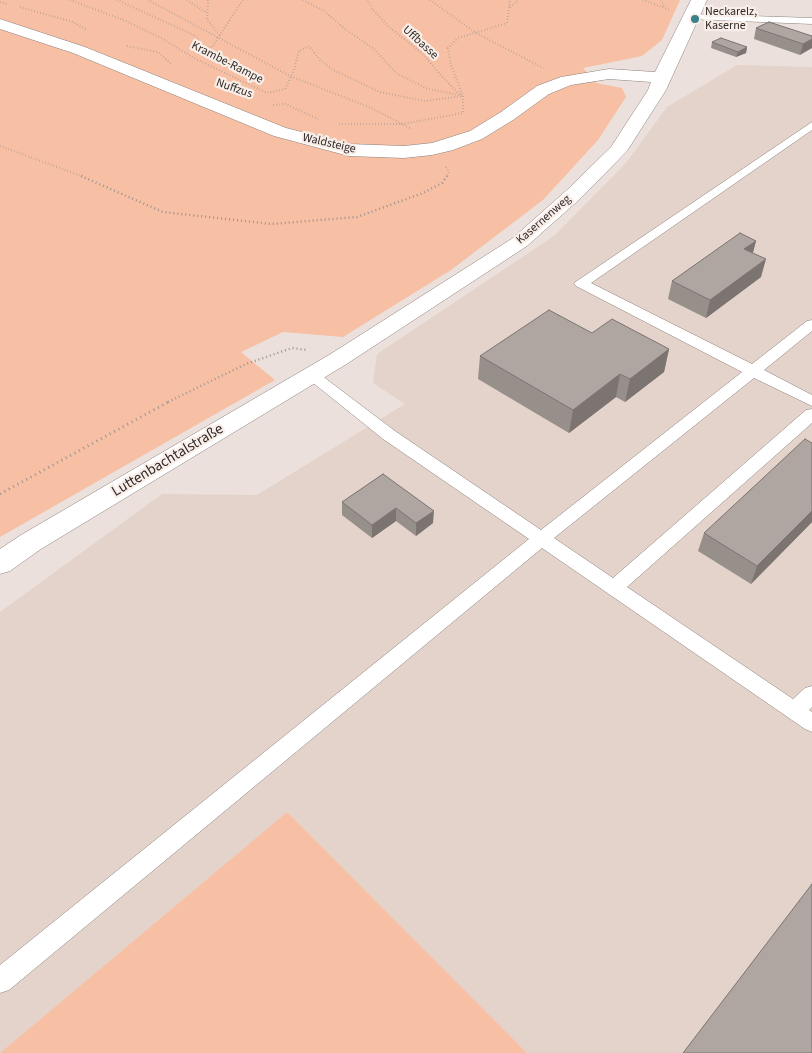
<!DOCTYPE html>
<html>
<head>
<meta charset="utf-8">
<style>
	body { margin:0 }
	canvas { display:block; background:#ebe0db }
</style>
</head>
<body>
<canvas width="812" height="1053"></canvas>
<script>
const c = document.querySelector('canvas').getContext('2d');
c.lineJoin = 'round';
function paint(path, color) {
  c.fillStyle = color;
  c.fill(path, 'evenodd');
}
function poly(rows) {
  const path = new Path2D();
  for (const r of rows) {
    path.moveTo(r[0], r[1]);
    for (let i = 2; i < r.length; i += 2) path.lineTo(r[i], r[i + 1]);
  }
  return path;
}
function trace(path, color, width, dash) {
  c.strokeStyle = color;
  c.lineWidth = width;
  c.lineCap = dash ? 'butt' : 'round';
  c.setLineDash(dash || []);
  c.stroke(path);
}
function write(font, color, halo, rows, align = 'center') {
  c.font = font + ' "Source Sans 3",sans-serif';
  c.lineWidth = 4.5;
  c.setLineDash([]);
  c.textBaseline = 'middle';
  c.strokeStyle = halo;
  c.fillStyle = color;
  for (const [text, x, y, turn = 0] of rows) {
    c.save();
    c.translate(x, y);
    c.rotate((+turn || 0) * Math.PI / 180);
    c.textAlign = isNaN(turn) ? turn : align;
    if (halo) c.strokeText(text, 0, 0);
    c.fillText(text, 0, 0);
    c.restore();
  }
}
const built = poly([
	[737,65,812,67,812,1053,527,1053,287,812,0,1053,0,612,162,494,257,495,405,404,373,383,377,354,554,236,626,163,667,107]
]);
const green = poly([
	[0,0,680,0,662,40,642,56,583,68,596,83,622,88,626,97,598,140,543,200,451,270,343,337,283,332,241,352,275,380,0,537],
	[287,812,527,1053,0,1053]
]);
const pathFar2 = poly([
	[70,0,126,21,161,38,194,58,267,93,285,89,294,70,299,51,309,46,319,59,333,70,380,92,424,101,463,96],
	[117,0,196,36,202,47,212,47,243,0],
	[148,0,290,76,369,107,412,129],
	[187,0,207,13],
	[208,0,207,20,220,35],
	[303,0,324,11,345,29,374,49,396,73,428,89,460,95],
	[368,0,372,9,390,28,422,53,444,79,462,96],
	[430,0,476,33,543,68],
	[643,0,670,10],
	[661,0,664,7],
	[0,2,7,4],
	[20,7,73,22,87,30],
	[510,7,519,0],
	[127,46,158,52,171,64],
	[273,105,285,104,318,119],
	[339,124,402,124,463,113,463,96,451,65,448,48,458,38,507,23,510,0],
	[0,146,84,177],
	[446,167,449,173,446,177]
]);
const pathFar1 = poly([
	[81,176,163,212,271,224,357,217,423,193,442,183,447,176],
	[168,402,246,364,292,348,307,350]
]);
const path = poly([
	[0,494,170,401]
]);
const lane = poly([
	[691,14,812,18,812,24,688,19,688,15,691,14],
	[812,122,812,130,591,283,752,364,807,321,812,320,812,331,764,370,812,395,812,406,754,378,554,538,613,578,806,410,812,409,812,423,627,587,793,699,805,688,812,686,812,707,809,710,812,712,812,732,805,729,542,548,9,990,0,993,0,965,529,539,383,439,307,378,304,375,307,372,317,372,395,431,541,530,742,372,576,286,574,283,812,122]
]);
const secondary = poly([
	[691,0,707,0,666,90,627,151,581,198,527,246,345,365,41,549,10,571,0,574,0,549,21,535,329,355,513,238,567,190,611,147,648,90,651,82,609,79,571,85,549,94,513,120,482,139,453,150,432,155,404,158,349,156,274,136,73,53,0,29,0,19,85,47,286,128,349,144,404,146,432,143,470,131,501,112,537,86,561,77,609,69,655,72,691,0]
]);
const wall = poly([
	[756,28,812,36,800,55,754,39],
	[712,42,747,47,746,53,736,57,711,48],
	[756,241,753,253,761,277,706,318,668,299,672,281],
	[592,333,669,349,664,372,625,402,616,397,569,433,478,379,480,356],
	[812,443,812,522,751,584,698,551,704,533],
	[383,474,433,523,416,536,396,521,372,538,342,515,342,502]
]);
const shadedWall = poly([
	[812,39,812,48,800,55,803,44],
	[747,47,746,53,736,57,738,52],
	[756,241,751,258,744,249],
	[766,259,761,277,706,318,710,300],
	[669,349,664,372,625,402,630,379],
	[620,374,616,397,569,433,573,410],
	[396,508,396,521,372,538,372,525],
	[434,511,433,523,416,536,416,523],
	[812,511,812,522,751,584,757,566]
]);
const building = poly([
	[769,22,812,36,812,39,803,44,756,28,769,22],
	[721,38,747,47,738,52,712,42,721,38],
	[740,233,756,241,744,249,766,259,710,300,672,281,740,233],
	[549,310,592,333,612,319,669,349,630,379,620,374,573,410,480,356,549,310],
	[805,439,812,443,812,511,757,566,704,533,805,439],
	[383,474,434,511,416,523,396,508,372,525,342,502,383,474],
	[812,884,812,1053,683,1053,812,884]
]);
const markers = [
	[695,19,5,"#3a818a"]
];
const farPoinames = [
	["Neckarelz,",705,12],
	["Kaserne",705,26]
];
const farStreetnames = [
	["Uffbasse",420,43,42],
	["Krambe-Rampe",227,63,27],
	["Nuffzus",234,89,19],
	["Waldsteige",329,144,13],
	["Kasernenweg",544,220,-41]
];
const streetNames = [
	["Luttenbachtalstraße",168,461,-31]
];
paint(built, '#e4d3ca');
paint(green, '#f7bfa3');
trace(lane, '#8b817d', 1);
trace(secondary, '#8b817d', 1);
trace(pathFar2, '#9c9490', 2, [0.5, 2.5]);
trace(pathFar1, '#9c9490', 2.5, [1, 3]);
trace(path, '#9c9490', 3, [1, 4]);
paint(lane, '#fff');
paint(secondary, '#fff');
paint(wall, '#978f8a');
paint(shadedWall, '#7b7471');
paint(building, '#b0a6a1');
trace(building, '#7b7471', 1);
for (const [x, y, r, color] of markers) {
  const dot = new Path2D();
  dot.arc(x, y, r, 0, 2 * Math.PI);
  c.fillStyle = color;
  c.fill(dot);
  trace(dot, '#f9eee8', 2);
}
write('12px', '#302c2a', '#f9eee8', farPoinames, 'left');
write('12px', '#302c2a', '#f9eee8', farStreetnames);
write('15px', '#302c2a', '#f9eee8', streetNames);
</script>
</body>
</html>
